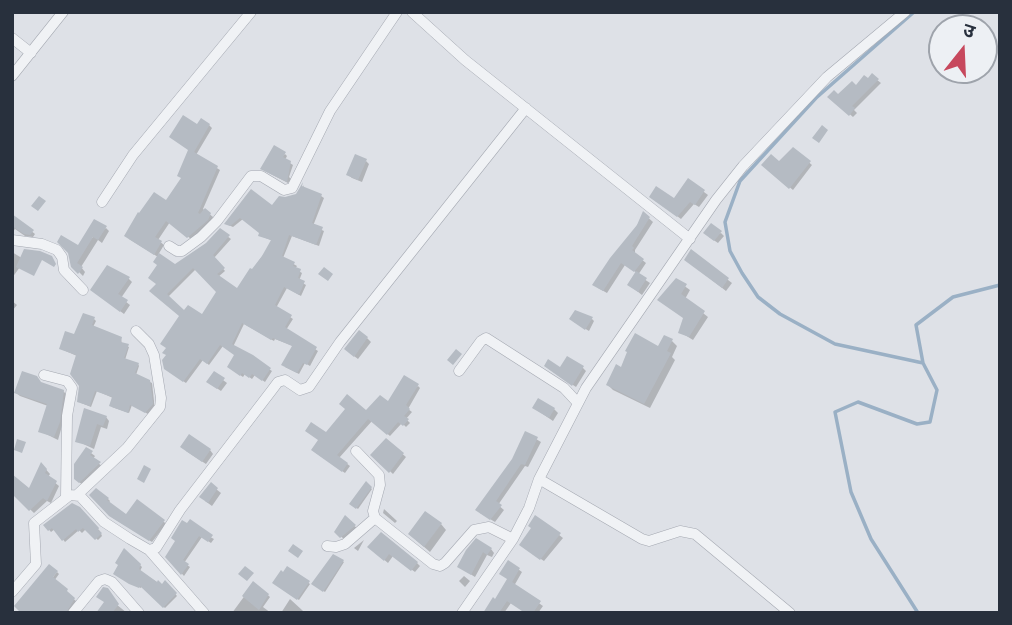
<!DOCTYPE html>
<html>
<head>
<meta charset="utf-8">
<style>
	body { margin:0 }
	#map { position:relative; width:1012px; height:625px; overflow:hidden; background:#dee1e7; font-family:Roboto,"Noto Sans Devanagari",sans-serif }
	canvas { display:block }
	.frame { position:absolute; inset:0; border:14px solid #28303d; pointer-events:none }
	.north { position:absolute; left:928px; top:14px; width:70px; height:70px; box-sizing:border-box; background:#edf0f4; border:2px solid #9ea3ab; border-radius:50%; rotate:18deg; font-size:19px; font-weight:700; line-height:28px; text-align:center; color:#28303d }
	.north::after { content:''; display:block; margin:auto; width:24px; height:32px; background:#c7485d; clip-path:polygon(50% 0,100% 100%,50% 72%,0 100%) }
</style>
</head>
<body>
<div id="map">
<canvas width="1012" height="625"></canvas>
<div class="frame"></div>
<div class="north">उ</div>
</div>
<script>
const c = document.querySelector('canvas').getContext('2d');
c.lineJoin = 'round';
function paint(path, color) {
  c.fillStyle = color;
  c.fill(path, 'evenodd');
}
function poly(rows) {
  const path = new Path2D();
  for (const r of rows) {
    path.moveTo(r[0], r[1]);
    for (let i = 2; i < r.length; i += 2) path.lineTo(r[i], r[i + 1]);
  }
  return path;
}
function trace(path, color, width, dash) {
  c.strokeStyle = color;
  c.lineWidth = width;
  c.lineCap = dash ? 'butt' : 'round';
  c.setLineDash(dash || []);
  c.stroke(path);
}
const shadow = poly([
	[872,76,881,83,854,110,857,113,853,117,830,97,839,97,868,80],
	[209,125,212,128,196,155,220,170,203,209,213,217,210,222,191,239,170,222,158,240,164,245,158,255,175,266,207,244,220,231,231,239,214,258,225,271,218,277,238,290,273,241,263,237,261,233,243,219,233,227,226,224,251,191,272,207,297,196,304,185,303,189,321,196,324,198,313,226,324,231,319,246,292,236,283,258,297,266,295,269,302,273,299,281,306,285,301,296,287,288,276,308,293,319,286,330,318,351,310,366,305,363,299,374,285,367,293,346,275,339,274,341,244,324,233,347,272,371,265,382,255,375,252,379,245,374,243,377,231,369,236,355,223,346,209,365,203,360,186,383,168,371,181,316,158,284,158,257,129,239,167,203,183,179,197,127],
	[196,269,218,292,202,317,185,313,168,297],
	[793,149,812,165,793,190,763,165,779,164],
	[285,154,287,156,285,160,293,165,289,177,291,179,288,183,265,171],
	[366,161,369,164,362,182,352,178,348,175],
	[688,180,708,195,699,207,694,204,681,219,655,200,674,200],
	[644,214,653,222,635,250,635,254,646,263,638,275,650,283,642,295,633,288,637,273,625,265,607,293,598,288],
	[12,216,35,234,33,237,25,236,15,229,12,233],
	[106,228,109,231,102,243,98,240,81,267,85,272,83,276,73,266,79,247],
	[721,233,724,236,718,243,709,237],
	[12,252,25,260,12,278],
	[691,252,732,283,726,291,690,263],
	[128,278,132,282,121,298,130,305,124,314,96,293],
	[676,280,690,290,685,299,708,317,693,340,680,332,685,319],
	[12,301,17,305,12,311],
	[94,319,96,321,93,327,121,339,122,344,129,347,125,360,138,364,139,366,136,375,152,383,154,401,154,406,148,414,132,405,129,413,112,407,113,398,97,391,91,407,81,403,77,356,61,349],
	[592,319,594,321,589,331,574,322],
	[367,338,371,342,358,359,350,353],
	[672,341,677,346,672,357,675,360,650,408,613,390,608,385,622,369],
	[583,368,586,371,576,387,549,369],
	[223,380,227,383,221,391,212,385],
	[42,384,63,391,67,395,62,426,58,440,40,431,48,406,20,396,16,393],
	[418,386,420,388,408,409,412,412,406,419,410,423,406,427,402,423,390,436,372,421,339,458,350,466,345,473,316,453,326,435,366,413,388,404],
	[534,408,554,409,558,413,553,421],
	[106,417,109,421,107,429,101,427,94,449,77,441,84,420],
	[526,433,541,442,528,467,525,466,498,505,504,510,495,522,480,513,513,460],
	[386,440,406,457,393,474,373,455],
	[210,450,213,454,206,464,186,451],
	[91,453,95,456,93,459,103,467,83,485,79,482,76,464],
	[42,465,50,474,48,477,59,486,51,503,47,501,34,513,12,492,30,491],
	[366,484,372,489,358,509,352,504],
	[211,485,221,493,212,506,205,501],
	[92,495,108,499,110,501,108,504,126,517,164,522,166,524,152,542,113,518],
	[72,505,100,531,102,536,98,540,86,529,82,533,79,530,65,542,55,529,51,532,46,526],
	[384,509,397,521,395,523,383,513],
	[536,517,563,538,544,561,524,548],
	[345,518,358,529,345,540,336,532],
	[183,523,214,539,211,543,202,537,184,563,190,567,184,576,167,557,177,541],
	[441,524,446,530,430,552,416,540],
	[364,540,358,551,354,548],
	[369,547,417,563,420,566,415,572,393,556,388,563],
	[491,549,494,553,492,557,487,555,475,577,459,567,467,551],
	[124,550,142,567,140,571,163,586,165,582,177,596,165,608,142,586,141,588,132,584],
	[335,556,344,562,325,592,314,584],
	[508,562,522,572,514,586,543,606,538,613,526,613,511,603,504,613,485,613,496,601,509,580],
	[288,569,310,584,299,600,274,583],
	[57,572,59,574,54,581,77,602,69,613,24,613],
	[464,576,470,581,465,587,459,581],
	[254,583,270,597,263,607,271,613,232,613],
	[290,599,302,610,305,613,281,613],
	[116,604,127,613,104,613]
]);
const stream = poly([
	[914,12,816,98,740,181,725,222,730,251,742,273,758,297,780,314,835,344,923,363],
	[918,613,871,539,851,492,835,412,858,402,917,424,930,422,937,390,923,363,916,325,953,297,1000,285]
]);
const building = poly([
	[872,73,879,79,852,106,855,108,849,116,827,97,834,90,838,94,852,81,856,85,864,75,868,78],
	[183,115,197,124,201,118,210,124,194,152,218,166,198,213,200,214,205,208,211,213,208,220,187,238,166,221,155,237,162,241,154,255,124,236,138,212,139,213,154,192,166,200,181,178,177,176,188,150,169,137],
	[822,125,828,130,819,143,812,138],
	[274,145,286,152,283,157,291,161,287,182,260,169],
	[793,147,811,161,789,189,761,165,771,154,779,161],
	[355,154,367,159,358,180,346,175],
	[688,178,705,190,695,205,690,202,677,217,649,197,656,186,674,198],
	[303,182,302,186,322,194,312,223,323,227,316,245,289,235,282,256,295,262,293,266,301,269,298,278,305,281,299,295,284,287,275,305,292,315,285,327,317,347,307,365,303,363,297,373,281,365,292,346,273,338,271,340,242,323,232,344,253,355,271,368,262,381,252,374,249,378,242,373,240,376,227,367,234,355,220,345,207,364,200,359,183,382,164,369,162,360,166,355,162,353,166,348,160,344,179,316,149,291,156,284,148,278,157,265,153,262,159,253,175,264,206,243,220,228,230,235,213,255,225,268,217,274,237,288,250,268,252,269,262,256,271,240,258,236,259,233,240,218,230,226,224,224,251,189,272,205,279,196,285,197,296,194],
	[193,268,216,292,202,314,188,305,184,310,167,294],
	[39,196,46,201,38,211,31,206],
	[643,211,650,217,632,246,634,248,632,250,644,259,634,272,621,263,603,291,592,285,610,258,637,225],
	[12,214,34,230,30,235,24,234,12,226],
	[94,219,107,226,98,240,93,237,77,263,83,267,78,274,71,267,68,253,57,242,61,235,78,245],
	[711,223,722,231,714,241,703,233],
	[24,249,40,251,52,256,56,264,54,267,42,260,34,276,16,267],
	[691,249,729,278,722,288,684,260],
	[107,265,130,277,118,294,128,300,120,312,90,290],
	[324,267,333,274,328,281,318,274],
	[636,271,647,278,638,292,627,285],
	[676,278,687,284,681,294,705,311,689,337,678,333,683,318,657,300],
	[575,310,593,317,585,330,569,319],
	[83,313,95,317,92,325,122,337,121,342,129,344,124,358,139,363,135,373,150,380,153,404,145,413,130,405,128,413,109,406,112,397,95,391,90,406,77,402,79,386,70,374,76,355,59,349,65,331,74,334],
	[359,330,368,337,354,357,344,349],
	[635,333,658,346,664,335,673,339,667,351,671,353,644,404,606,385,616,364,621,367,627,352,625,351],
	[456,349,462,354,453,365,447,360],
	[567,356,584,366,572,386,544,366,548,359,560,367],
	[22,371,37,376,41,382,64,390,60,422,54,437,38,432,47,404,14,393],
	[214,371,225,378,217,389,206,382],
	[404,375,419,384,406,405,410,409,404,416,409,419,403,426,398,422,387,435,368,419,337,455,348,463,342,472,311,450,318,440,305,431,311,422,326,432,345,409,339,404,347,394,366,410,380,395,388,401],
	[538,398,555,408,549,418,532,408],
	[84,408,107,416,103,426,97,424,90,446,75,442],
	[525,431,538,437,525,465,521,464,496,501,502,505,490,520,475,510,512,459],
	[189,434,211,449,202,462,180,447],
	[386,438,404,453,389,473,370,455],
	[17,439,26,442,22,453,14,450],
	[86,447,93,451,90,455,101,462,79,483,74,479,74,464],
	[41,462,47,469,45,473,57,481,47,501,43,498,29,511,12,494,12,474,29,488],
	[144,465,151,469,144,483,137,479],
	[366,481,372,487,356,509,349,504],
	[211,482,218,488,208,503,199,497],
	[96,488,109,498,107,500,126,514,137,499,165,520,149,541,109,516,89,495],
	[72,503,80,507,99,528,98,530,102,533,95,540,83,528,78,532,76,529,62,541,52,528,48,531,43,525],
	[425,511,442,523,424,547,408,534],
	[345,515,356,525,340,538,334,532],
	[535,515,561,533,540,560,519,545,531,528,528,526],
	[190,519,213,535,208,542,199,536,183,560,189,564,181,575,165,557,175,541,171,538,182,520,187,523],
	[381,532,418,562,411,571,389,554,384,561,367,547],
	[476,538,492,548,487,555,483,552,471,575,457,567,466,550],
	[293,544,303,551,298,558,288,551],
	[124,548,141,564,139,569,157,582,158,580,162,584,165,580,177,593,163,608,140,586,139,588,129,584,113,574,118,565,115,563],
	[333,554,344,560,323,592,311,584],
	[508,560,520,568,512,582,541,601,533,613,525,613,507,601,499,613,483,613,493,597,495,599,507,579,499,574],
	[49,564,58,571,53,577,68,589,67,591,75,598,66,613,21,613,14,606],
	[245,566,254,573,247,581,238,574],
	[287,566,310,581,297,600,272,583,281,570,283,572],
	[253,581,269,594,259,610,242,596],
	[103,587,108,588,119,604,112,613,96,613,104,602,96,597]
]);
const minor = poly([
	[412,12,465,60,690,239],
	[12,38,31,53],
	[12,76,63,12],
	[102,202,133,155,251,12],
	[12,240,42,244,57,250,62,257,64,270,83,290],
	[169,246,177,251,182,251,201,237,217,221,251,176,261,176,284,190,292,188,330,111,397,12],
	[459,371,481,341,486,338,564,388,577,402],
	[44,375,67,381,72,388,67,416,66,497],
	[356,451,379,475,380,485,373,511,375,518,433,564,440,566,445,563,474,530,489,527,513,539],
	[539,479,642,539,649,541,680,531,695,534,790,613],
	[77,495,127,448,160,407,161,398,154,355,149,344,136,331],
	[327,546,336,547,345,544,375,518],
	[149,550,204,613],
	[12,592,36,564,34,523,70,495,80,496,104,522,130,539,149,550,156,548,180,510,272,390,278,382,285,380,300,390,309,387,340,342,526,108],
	[73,613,99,581,105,579,112,582,139,613],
	[462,613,513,539,529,508,539,479,586,388,716,200,743,166,827,77,905,12]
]);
paint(shadow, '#0003');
trace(stream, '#9ab0c5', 3.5);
paint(building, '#b5bbc3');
trace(minor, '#a4a8b1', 11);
trace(minor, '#f0f2f5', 10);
</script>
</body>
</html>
